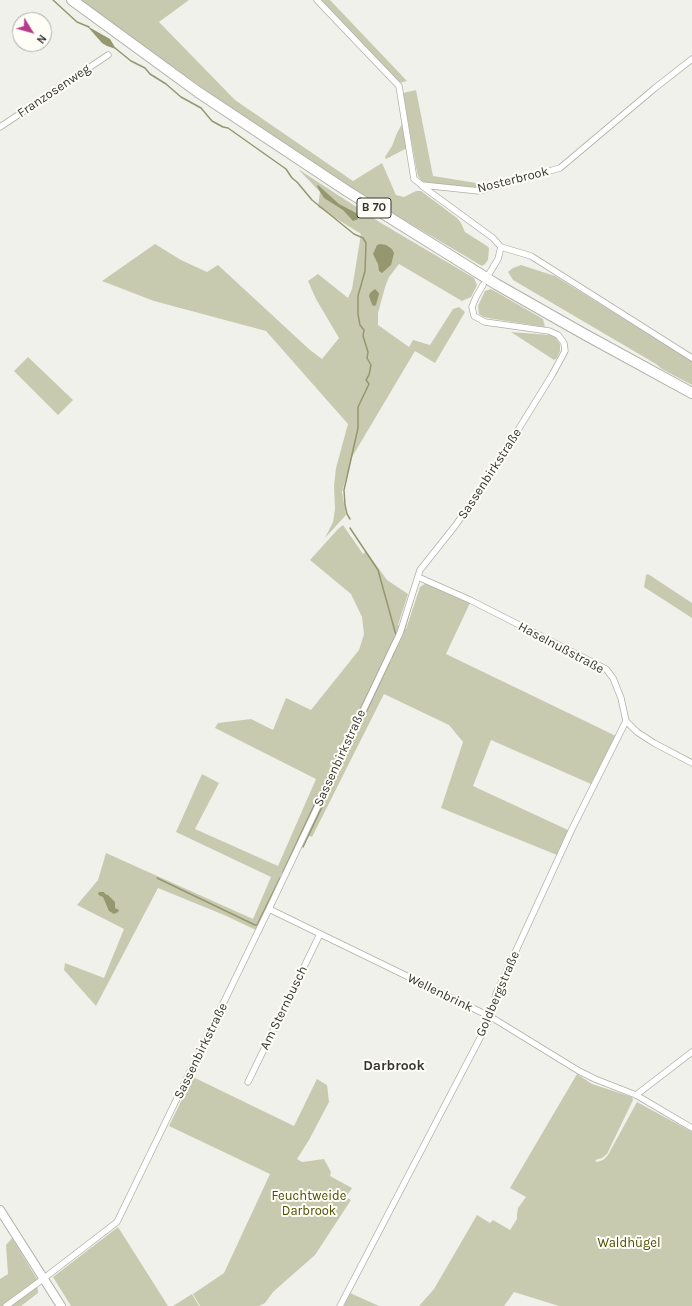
<!DOCTYPE html>
<html>
<head>
<meta charset="utf-8">
<style>
	body { margin:0 }
	#map { position:relative; width:692px; height:1306px; overflow:hidden; background:#f0f1ea; font-family:Karla,sans-serif }
	canvas { display:block }
	.north { position:absolute; left:12px; top:12px; width:40px; height:40px; box-sizing:border-box; background:#fefef7; border:1px solid #aeaea9; border-radius:50%; rotate:127deg; font-size:11px; font-weight:700; line-height:16px; text-align:center; color:#353633 }
	.north::after { content:''; display:block; margin:auto; width:14px; height:18px; background:#b83a89; clip-path:polygon(50% 0,100% 100%,50% 72%,0 100%) }
</style>
</head>
<body>
<div id="map">
<canvas width="692" height="1306"></canvas>
<div class="north">N</div>
</div>
<script>
const c = document.querySelector('canvas').getContext('2d');
c.lineJoin = 'round';
function paint(path, color) {
  c.fillStyle = color;
  c.fill(path, 'evenodd');
}
function poly(rows) {
  const path = new Path2D();
  for (const r of rows) {
    path.moveTo(r[0], r[1]);
    for (let i = 2; i < r.length; i += 2) path.lineTo(r[i], r[i + 1]);
  }
  return path;
}
function trace(path, color, width, dash) {
  c.strokeStyle = color;
  c.lineWidth = width;
  c.lineCap = dash ? 'butt' : 'round';
  c.setLineDash(dash || []);
  c.stroke(path);
}
function write(font, color, halo, rows, align = 'center') {
  c.font = font + ' Karla,sans-serif';
  c.lineWidth = 4;
  c.setLineDash([]);
  c.textBaseline = 'middle';
  c.strokeStyle = halo;
  c.fillStyle = color;
  for (const [text, x, y, turn = 0] of rows) {
    c.save();
    c.translate(x, y);
    c.rotate((+turn || 0) * Math.PI / 180);
    c.textAlign = isNaN(turn) ? turn : align;
    if (halo) c.strokeText(text, 0, 0);
    c.fillText(text, 0, 0);
    c.restore();
  }
}
const green = poly([
	[78,0,189,0,159,22,235,100,353,181,382,163,396,195,404,197,416,191,421,191,457,218,461,223,465,232,487,246,489,248,488,260,485,264,482,266,345,185,286,147],
	[321,0,330,0,407,81,399,83],
	[416,90,433,176,489,185,481,188,427,185,422,182,418,176,416,167,403,93],
	[403,122,407,148,386,159,385,157,392,146,397,133],
	[298,169,381,223,474,278,477,285,471,297,462,301,399,264,389,277,385,287,378,313,378,325,409,347,413,340,430,345,453,309,459,307,465,312,435,363,415,351,352,457,342,492,346,515,325,538,333,522,335,509,334,486,336,468,348,424,266,331,154,301,102,281,155,244,181,260,207,272,218,265,310,350,322,359,339,338,316,299,308,281,318,274,348,298,352,289,361,234,318,207,320,192],
	[521,265,555,276,692,361,692,385,662,369,656,364,513,280,508,272,513,268],
	[491,289,543,319,545,327,494,319,484,317,479,314,478,306,485,291],
	[511,332,550,335,556,338,560,344,560,351,557,358,554,360],
	[28,357,73,400,58,415,14,371],
	[343,525,363,554,366,551,387,580,408,594,398,625,406,629,420,587,426,583,470,603,446,654,616,736,591,784,491,740,473,786,568,830,557,855,441,808,463,742,449,725,384,694,312,837,301,833,267,909,256,930,224,915,158,888,96,1006,64,970,65,963,104,978,124,929,77,905,98,880,106,853,253,919,271,877,176,832,202,774,219,783,195,829,278,866,316,779,215,728,218,723,251,719,273,730,286,698,311,710,359,650,364,634,362,617,351,594,310,560,338,529],
	[648,574,692,603,692,618,644,587,646,575],
	[577,1074,592,1084,632,1097,633,1100,607,1154,602,1158,595,1160,597,1162,603,1160,608,1155,637,1102,692,1132,692,1306,559,1306,514,1292,504,1306,419,1306,434,1289,477,1215,490,1223,493,1220,510,1230,517,1219,517,1214,518,1208,526,1197,510,1188],
	[193,1077,294,1126,317,1079,327,1085,329,1102,309,1140,297,1159,302,1162,324,1159,331,1172,330,1176,352,1188,346,1197,351,1200,315,1255,273,1292,265,1303,259,1306,200,1306,193,1294,224,1273,270,1174,169,1126],
	[118,1227,168,1306,71,1306,53,1277],
	[12,1238,37,1279,38,1293,21,1306,0,1306,0,1279,8,1274,6,1245],
	[350,1293,379,1306,344,1306],
	[192,1294,199,1306,173,1306]
]);
const water = poly([
	[87,26,110,39,116,49,107,46,102,43],
	[318,185,339,204,358,214,358,219,353,221,343,210,324,198,319,190,317,186],
	[380,244,386,245,392,249,394,253,391,265,382,273,379,271,378,264,373,254,377,245],
	[375,289,378,292,379,294,376,305,373,306,371,302,369,296,370,293],
	[99,892,104,892,105,894,108,895,115,902,115,908,119,910,118,912,114,914,109,911,103,897,100,896,98,894]
]);
const stream = poly([
	[53,0,77,22,89,27],
	[115,48,131,61,145,68,150,74,166,84,181,97,201,108,212,121,223,127,228,128,286,169,292,178,297,182,312,200,354,234,363,238,366,243,365,271,358,296,358,314,360,325,364,330,363,336,368,352,367,358,371,365,369,375,366,380,369,384,358,407,358,428,344,490,345,505,347,514,350,519],
	[350,528,378,570,396,635,352,727],
	[392,657,405,627,413,600],
	[359,727,389,663],
	[321,790,348,735],
	[303,847,353,741],
	[283,872,318,797],
	[157,878,255,925,257,925,280,878]
]);
const street = poly([
	[317,0,399,86,414,179,422,185,479,191,560,168,655,88,692,59],
	[0,127,108,55],
	[422,186,493,238,501,247,531,256,692,358],
	[489,274,498,259,501,247],
	[418,577,470,600,606,669,613,678,621,698,626,721,637,732,654,743,692,763],
	[269,909,491,1017,579,1071,595,1079,636,1095,692,1128],
	[248,1082,320,934],
	[636,1095,692,1052],
	[6,1306,43,1279,117,1222,269,909,400,633,420,570,455,526,484,485,552,375,565,351,564,343,558,335,549,331,485,322,474,316,472,307,476,297,483,285],
	[340,1306,491,1017,496,994,572,829,626,721]
]);
const secondary = poly([
	[0,1210,61,1306]
]);
const highway = poly([
	[72,0,198,92,347,191,496,284,584,334,692,393]
]);
const shields = [
	[374,208,34]
];
const shieldNames = [
	["B 70",374,208]
];
const streetNames = [
	["Franzosenweg",54,91,-34],
	["Nosterbrook",513,180,-14],
	["Sassenbirkstraße",490,474,-57],
	["Haselnußstraße",561,648,28],
	["Sassenbirkstraße",340,758,-65],
	["Wellenbrink",440,993,26],
	["Goldbergstraße",498,994,-67],
	["Am Sternbusch",284,1008,-64],
	["Sassenbirkstraße",201,1051,-64]
];
const parkNames = [
	["Feuchtweide",309,1196],
	["Darbrook",309,1211],
	["Waldhügel",629,1243]
];
const neighbourhoodNames = [
	["Darbrook",394,1066]
];
paint(green, '#c8cab0');
paint(water, '#95976e');
trace(stream, '#95976e', 1.5);
trace(street, '#b0b0aa', 7);
trace(secondary, '#b0b0aa', 10);
trace(highway, '#b0b0aa', 12);
trace(street, '#fff', 5.5);
trace(secondary, '#fff', 8);
trace(highway, '#fff', 10);
for (const [x, y, w] of shields) {
  const box = new Path2D();
  box.roundRect(x - w / 2, y - 10, w, 20, 3);
  c.fillStyle = '#fefef7';
  c.fill(box);
  trace(box, '#353633', 1);
}
write('bold 12px', '#353633', null, shieldNames);
write('13px', '#353633', '#fefef7', streetNames);
write('13px', '#4d4d02', '#fefef7', parkNames);
write('bold 14px', '#353633', '#fefef7', neighbourhoodNames);
</script>
</body>
</html>
